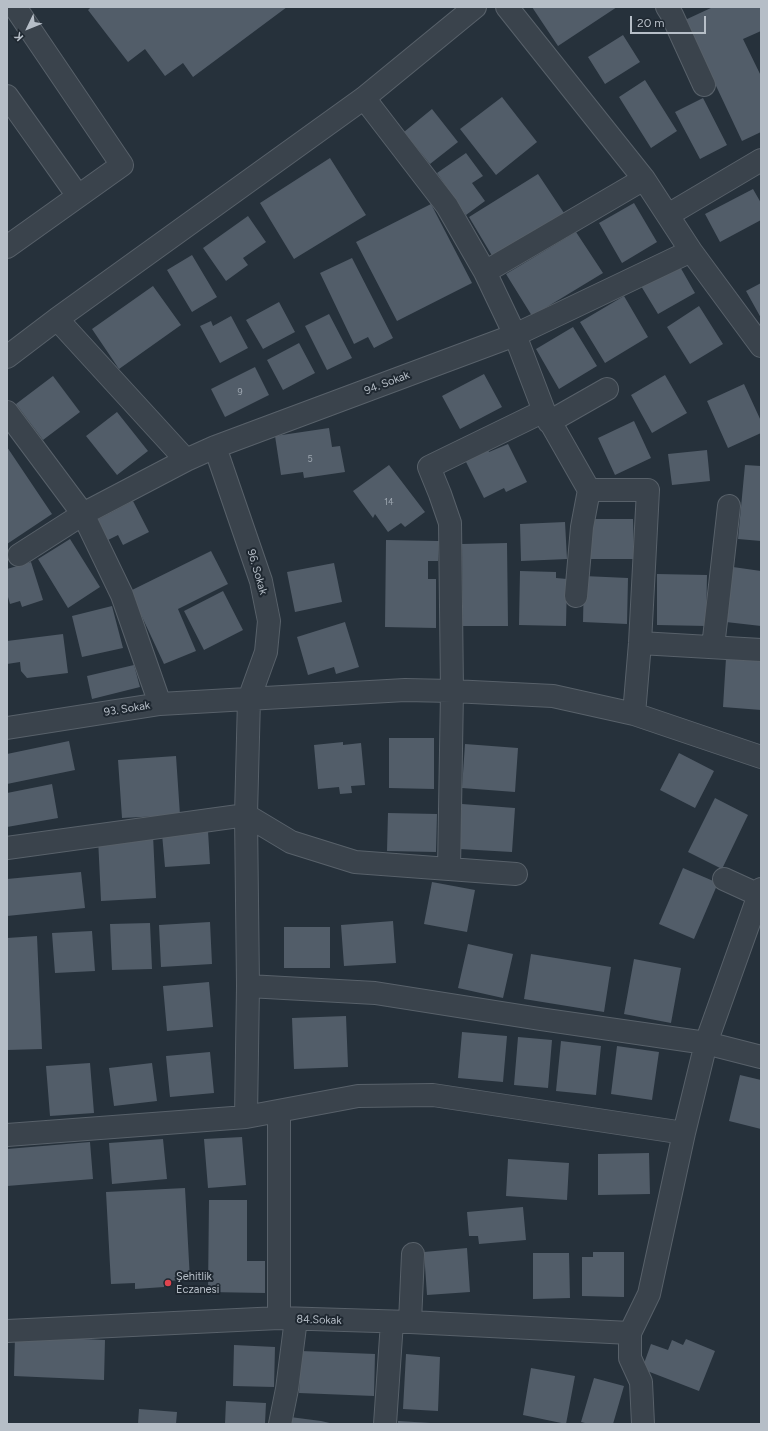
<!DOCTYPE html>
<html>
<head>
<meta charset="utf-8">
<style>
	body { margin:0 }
	#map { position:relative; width:768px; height:1431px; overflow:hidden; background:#26313b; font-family:Figtree,sans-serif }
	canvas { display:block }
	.frame { position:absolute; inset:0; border:8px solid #b6bec7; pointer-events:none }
	.north { position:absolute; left:8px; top:8px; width:40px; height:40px; -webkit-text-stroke:3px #1f2831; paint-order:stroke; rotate:227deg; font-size:11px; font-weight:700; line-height:16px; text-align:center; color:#b6bec7 }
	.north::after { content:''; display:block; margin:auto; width:14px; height:18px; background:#b6bec7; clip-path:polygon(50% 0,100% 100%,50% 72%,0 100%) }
	.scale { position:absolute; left:630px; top:16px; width:76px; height:18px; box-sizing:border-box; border:2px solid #b6bec7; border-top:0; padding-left:5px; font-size:12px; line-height:14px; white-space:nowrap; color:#b6bec7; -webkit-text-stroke:3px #1f2831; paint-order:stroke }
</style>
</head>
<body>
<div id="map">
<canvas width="768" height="1431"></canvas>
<div class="frame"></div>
<div class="north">K</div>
<div class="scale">20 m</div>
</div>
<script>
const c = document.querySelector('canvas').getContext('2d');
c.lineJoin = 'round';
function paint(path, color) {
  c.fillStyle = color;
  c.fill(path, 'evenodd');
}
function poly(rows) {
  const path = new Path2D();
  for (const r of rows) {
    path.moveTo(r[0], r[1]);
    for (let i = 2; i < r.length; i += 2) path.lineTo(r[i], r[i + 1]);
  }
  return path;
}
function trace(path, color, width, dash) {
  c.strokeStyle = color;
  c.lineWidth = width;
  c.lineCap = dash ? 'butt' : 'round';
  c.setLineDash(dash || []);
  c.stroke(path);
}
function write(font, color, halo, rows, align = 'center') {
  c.font = font + ' Figtree,sans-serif';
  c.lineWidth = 4;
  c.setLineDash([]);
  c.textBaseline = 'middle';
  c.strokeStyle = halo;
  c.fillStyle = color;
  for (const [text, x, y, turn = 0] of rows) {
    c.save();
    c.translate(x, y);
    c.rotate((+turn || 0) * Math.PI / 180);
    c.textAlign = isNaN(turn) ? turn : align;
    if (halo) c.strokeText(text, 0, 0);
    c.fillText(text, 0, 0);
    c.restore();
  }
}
const building = poly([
	[91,7,287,7,193,77,183,63,165,76,145,49,128,62,88,10],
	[532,7,617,7,558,46],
	[713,7,761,7,761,31,743,39,761,76,761,132,742,141,685,20],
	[623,35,640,62,605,84,588,57],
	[645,80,677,131,651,148,619,97],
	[502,97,537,142,496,175,460,129],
	[703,98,727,145,700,159,675,112],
	[432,109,458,142,430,164,404,132],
	[466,153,483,176,472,183,485,201,466,215,437,173],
	[330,158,366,215,294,259,260,203],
	[538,174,566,216,494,259,469,217],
	[753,189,761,203,761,220,720,242,705,214],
	[634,203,657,242,622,263,599,223],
	[431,204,472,283,397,321,356,242],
	[248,216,266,242,243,258,248,265,226,281,203,248],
	[576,232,603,273,532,316,506,274],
	[192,255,217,297,192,312,167,270],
	[352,258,393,338,374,348,368,337,354,344,320,273],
	[679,265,695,293,658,314,641,286],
	[761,283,761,318,746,291],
	[153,286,181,325,119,369,92,329],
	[624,296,648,337,605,363,580,322],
	[279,302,295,332,263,349,246,320],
	[699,306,723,344,690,364,667,327],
	[329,314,352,358,327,370,305,326],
	[231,316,248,348,220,363,200,326,211,321,213,326],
	[573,327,597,366,559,389,536,349],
	[299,343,315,373,283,390,267,360],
	[255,367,269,395,225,417,211,389],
	[484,374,502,407,460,429,442,396],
	[665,375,687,413,652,433,631,395],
	[53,376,80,412,43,440,16,404],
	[744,384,761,421,761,433,728,448,707,401],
	[117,412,148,451,117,475,86,436],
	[634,421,651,458,615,475,598,438],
	[329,428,332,447,340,446,345,472,304,478,303,472,281,475,275,436],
	[508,444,527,482,506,492,504,488,484,498,465,460,488,449,489,452],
	[7,447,52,514,7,544],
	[707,450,710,481,672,485,668,454],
	[389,465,425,512,405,527,401,523,388,532,375,514,373,518,353,491],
	[745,465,761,466,761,541,738,539],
	[133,501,149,532,123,545,118,535,108,540,97,520],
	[588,519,633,519,634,559,589,559],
	[565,522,567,559,521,561,520,524],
	[70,539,100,587,68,608,38,559],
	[386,540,439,541,438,561,428,561,428,579,436,579,436,628,385,627],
	[507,543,508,626,463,626,462,544],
	[211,551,228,584,178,609,196,651,164,664,130,591],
	[31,562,43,600,22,607,20,601,10,604,8,597,7,597,7,569],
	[334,563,342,602,295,612,287,572],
	[733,567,761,571,761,626,726,622],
	[520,571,556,572,556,578,567,579,566,626,519,625],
	[657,574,707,575,706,626,657,625],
	[584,576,628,578,627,624,583,622],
	[223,591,243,630,204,650,184,611],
	[112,606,123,648,82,657,72,616],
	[345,622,359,667,336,674,334,667,308,675,297,637],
	[63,634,68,673,27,678,21,671,20,662,7,664,7,641],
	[726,658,761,661,761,710,723,707],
	[134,665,140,687,92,699,87,676],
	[389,738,434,738,434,789,389,788],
	[69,741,75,770,7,784,7,754],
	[343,742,343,745,361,743,365,785,351,786,352,793,340,794,339,787,318,789,314,745],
	[465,744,518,748,515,792,462,788],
	[679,753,714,771,695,808,660,790],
	[176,756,180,815,122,818,118,760],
	[52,784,58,818,7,827,7,793],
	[715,798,748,815,722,869,688,852],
	[462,804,515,808,512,852,459,849],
	[388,813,437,814,436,852,387,851],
	[208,831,210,864,165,867,162,834],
	[153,835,156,898,101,901,98,838],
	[683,868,718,883,694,939,659,924],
	[81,872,85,908,7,916,7,879],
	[432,882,475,890,467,932,424,924],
	[393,921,396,963,344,966,341,925],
	[210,922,212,964,161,967,159,925],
	[150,923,152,969,112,970,110,924],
	[284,927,330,927,330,968,284,968],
	[92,931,95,971,55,973,52,933],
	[37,936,42,1049,7,1050,7,938],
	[468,944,513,954,503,998,458,988],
	[531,954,611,967,604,1012,524,999],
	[634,959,681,968,671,1023,624,1014],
	[209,982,213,1027,167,1031,163,986],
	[346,1016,348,1067,294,1069,292,1018],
	[462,1032,507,1036,503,1082,458,1078],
	[518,1037,552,1040,548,1088,514,1085],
	[561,1041,601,1046,596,1095,556,1091],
	[617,1046,659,1052,652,1100,611,1094],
	[210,1052,214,1093,170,1097,166,1056],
	[90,1063,94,1113,50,1116,46,1066],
	[152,1063,157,1101,114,1106,109,1068],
	[740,1075,761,1080,761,1129,729,1121],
	[242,1137,246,1185,208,1188,204,1139],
	[163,1139,167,1179,112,1184,109,1143],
	[90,1142,93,1179,7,1186,7,1149],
	[649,1153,650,1194,598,1195,598,1154],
	[508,1159,569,1163,567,1200,506,1196],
	[185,1188,190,1280,164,1281,164,1287,135,1289,135,1283,111,1284,106,1192],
	[209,1200,247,1200,247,1261,265,1261,265,1293,208,1292],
	[523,1207,526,1240,479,1244,478,1236,469,1236,467,1212],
	[467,1248,470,1292,427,1295,424,1252],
	[593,1252,624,1252,624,1297,582,1296,582,1257,593,1257],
	[533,1253,569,1253,570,1298,533,1299],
	[15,1336,105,1340,104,1380,14,1376],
	[686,1339,715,1351,699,1391,642,1369,651,1344,668,1350,672,1340,683,1345],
	[234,1345,275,1347,274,1387,233,1386],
	[301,1351,375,1354,374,1396,299,1393],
	[406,1354,440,1357,438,1411,403,1409],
	[531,1368,575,1376,566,1424,523,1415],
	[594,1378,624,1386,613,1424,589,1424,581,1422],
	[226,1401,266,1403,265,1424,225,1424],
	[139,1409,177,1412,176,1424,138,1424],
	[290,1417,321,1421,334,1424,289,1424],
	[398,1421,431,1423,431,1424,398,1424]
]);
const minor = poly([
	[507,7,644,179,691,251,761,346],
	[667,7,672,15,704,85],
	[7,96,78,196],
	[364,98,447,206,485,272,515,335,544,411,589,490,582,527,576,596],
	[668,215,761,160],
	[7,247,122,165,15,7],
	[485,272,644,179],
	[57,319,186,460],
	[7,357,57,319,364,98,475,7],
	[7,412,83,514,122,595,160,704],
	[549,422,607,389],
	[215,447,261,581,269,621,266,652,249,699,246,815,248,986,246,1117],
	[589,490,648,490,640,643,634,714],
	[19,555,83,514,186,460,215,447,515,335,691,251],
	[640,643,761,650],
	[713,647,729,506],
	[7,728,160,704,405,690,452,691,553,696,634,714,761,757],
	[7,848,246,815,291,842,355,862,516,874],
	[449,869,452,691,450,523,440,494,429,467,544,411],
	[724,879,759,895],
	[248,986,375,993,540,1019,706,1043,761,1057],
	[7,1135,246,1117,358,1096,433,1095,684,1133],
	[279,1318,279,1112],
	[410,1322,413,1254],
	[7,1331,279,1318,410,1322,630,1333],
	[280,1424,287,1389,296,1319],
	[385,1424,392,1322],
	[643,1424,641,1382,630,1358,630,1333,649,1294,684,1133,706,1043,761,889]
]);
const markers = [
	[168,1283,4,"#e0444e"]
];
const numberNames = [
	["9",240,392],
	["5",310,459],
	["14",389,502]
];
const streetNames = [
	["94. Sokak",387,383,-21],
	["96. Sokak",257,572,74],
	["93. Sokak",127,709,-9],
	["84.Sokak",319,1320,2]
];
const poiNames = [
	["Şehitlik",176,1277],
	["Eczanesi",176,1290]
];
paint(building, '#525d69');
trace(minor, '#58616a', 24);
trace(minor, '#3a434c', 22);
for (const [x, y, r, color] of markers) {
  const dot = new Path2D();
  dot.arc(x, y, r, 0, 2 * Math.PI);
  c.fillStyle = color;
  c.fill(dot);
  trace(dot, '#1f2831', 1.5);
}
write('9px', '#9da6b0', null, numberNames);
write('11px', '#b6bec7', '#1f2831', streetNames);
write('11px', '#b6bec7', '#1f2831', poiNames, 'left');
</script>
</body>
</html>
